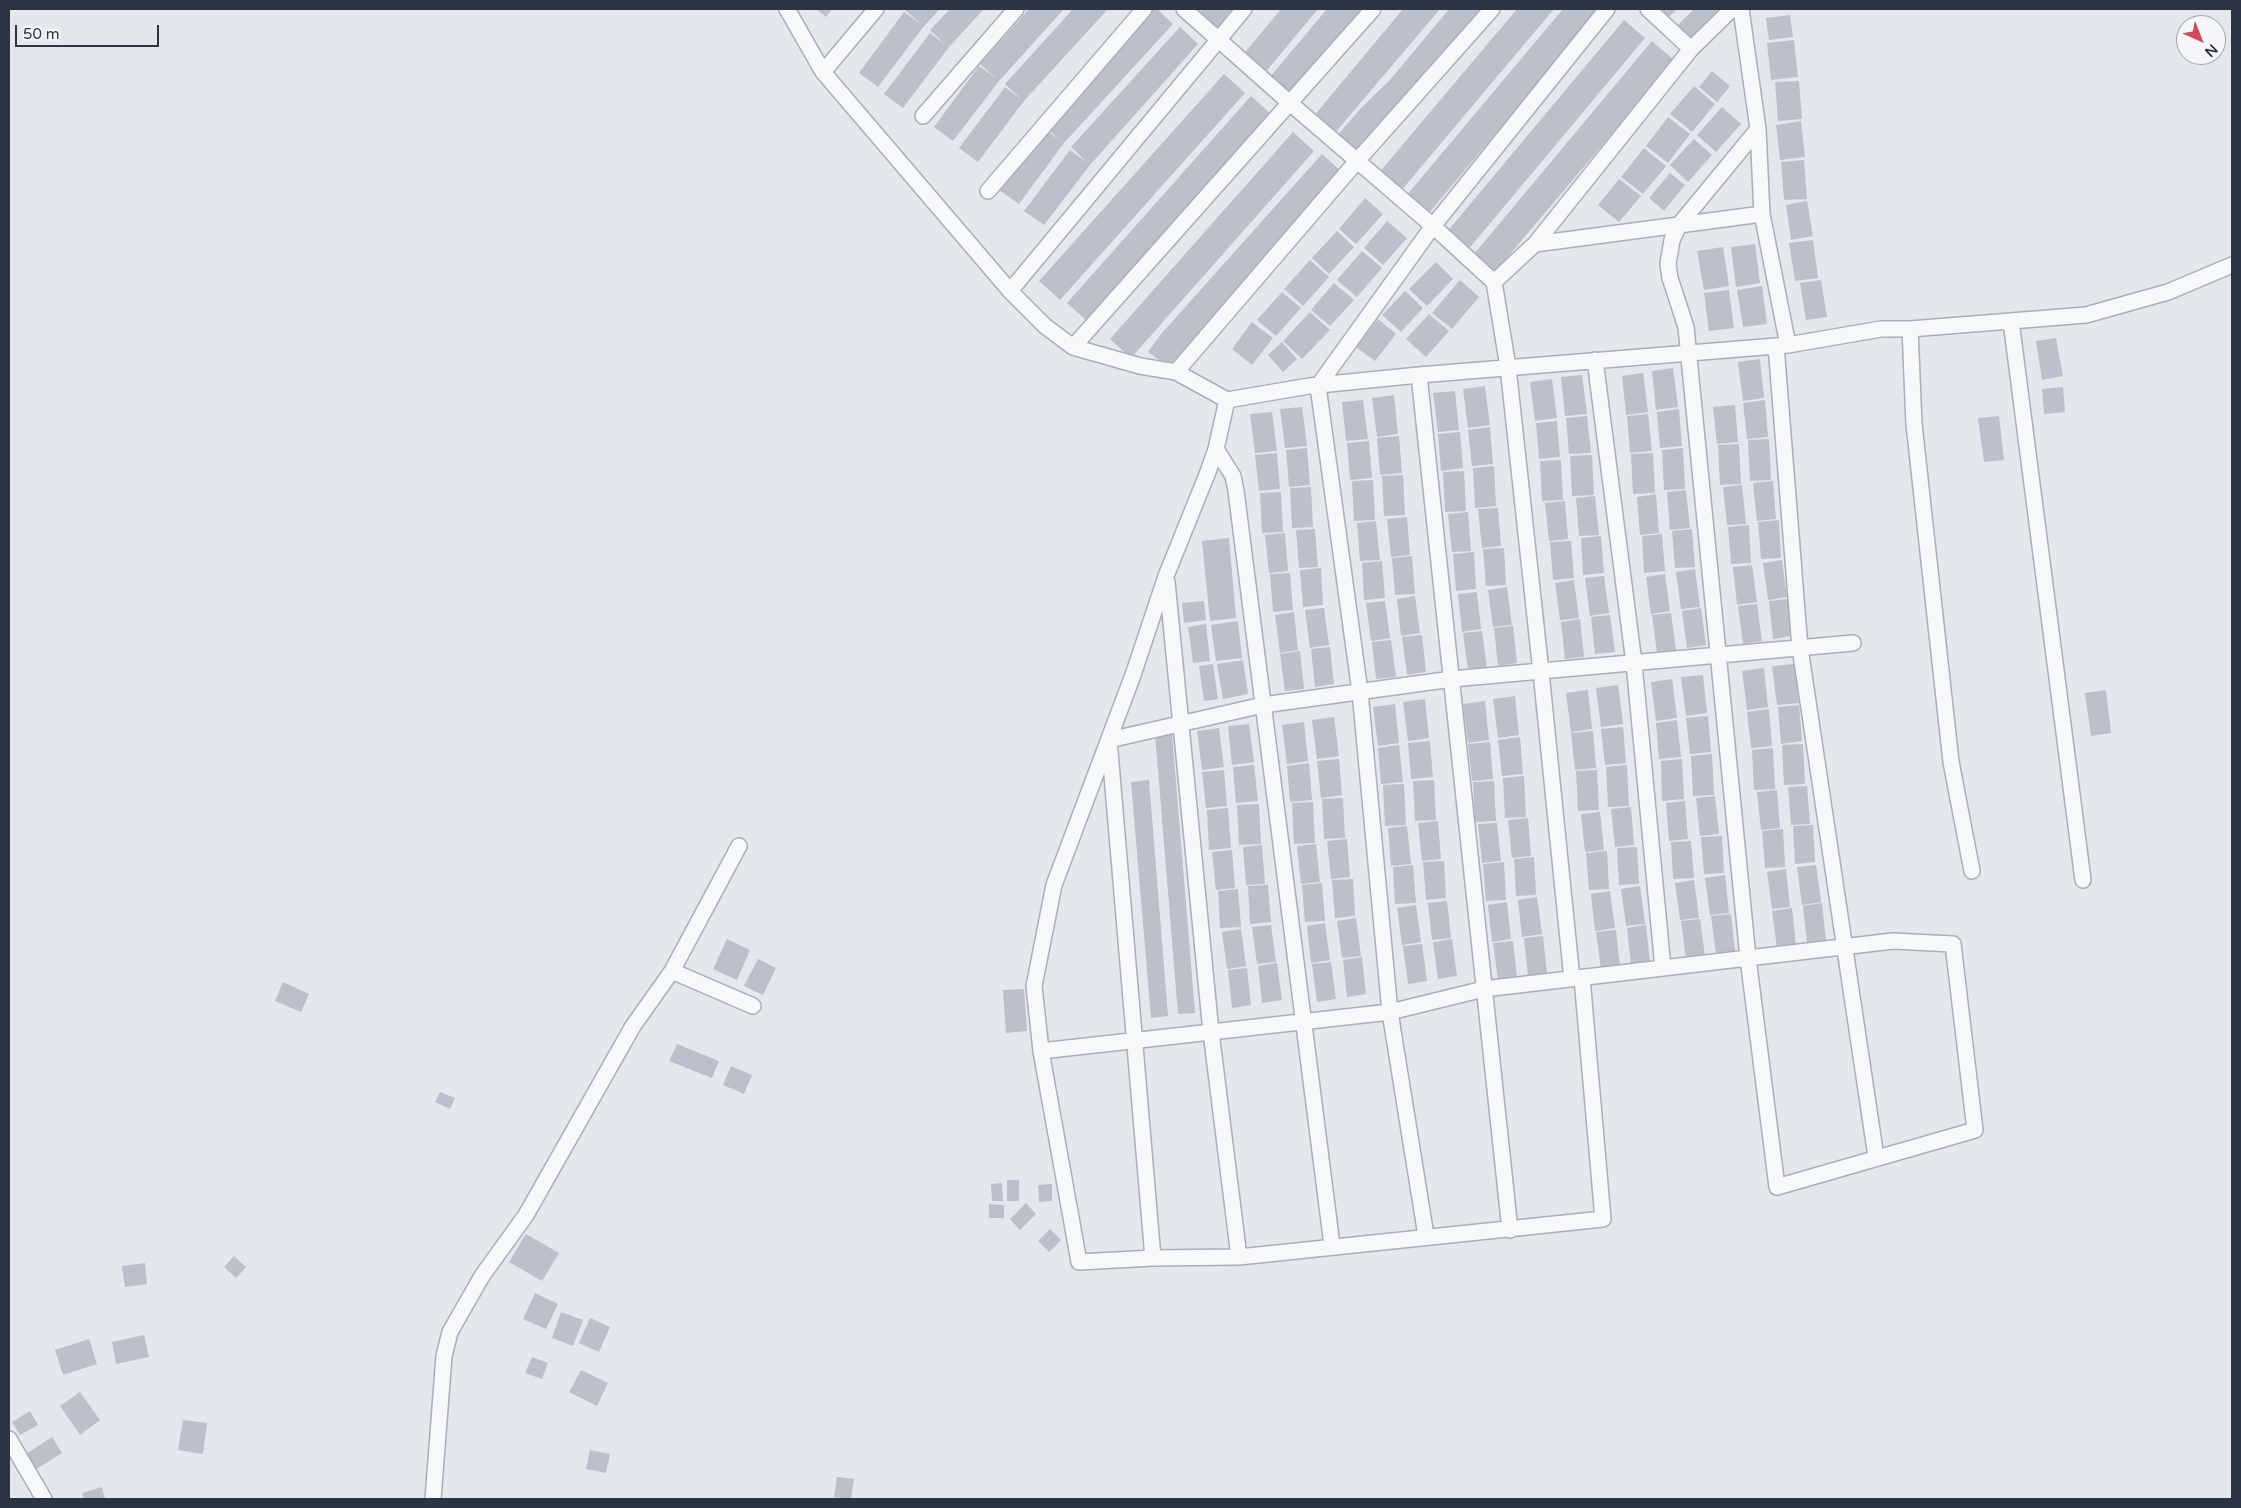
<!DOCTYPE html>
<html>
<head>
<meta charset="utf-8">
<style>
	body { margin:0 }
	#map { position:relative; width:2241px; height:1508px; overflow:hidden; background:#e4e7ec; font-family:"Varela Round",sans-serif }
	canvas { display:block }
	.frame { position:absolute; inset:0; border:10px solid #2b3445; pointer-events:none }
	.north { position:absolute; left:2176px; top:15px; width:50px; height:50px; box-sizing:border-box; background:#f4f6f9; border:1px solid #a4a8b1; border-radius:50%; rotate:136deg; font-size:14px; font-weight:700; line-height:20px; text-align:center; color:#2b3445 }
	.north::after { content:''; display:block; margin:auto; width:18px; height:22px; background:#d1495b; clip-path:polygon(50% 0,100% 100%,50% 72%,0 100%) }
	.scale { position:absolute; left:15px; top:25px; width:144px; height:22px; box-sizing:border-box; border:2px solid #2b3445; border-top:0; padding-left:6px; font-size:15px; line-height:18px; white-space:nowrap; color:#2b3445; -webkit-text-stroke:4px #f4f6f9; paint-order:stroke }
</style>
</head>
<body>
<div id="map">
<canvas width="2241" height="1508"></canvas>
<div class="frame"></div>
<div class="north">N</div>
<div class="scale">50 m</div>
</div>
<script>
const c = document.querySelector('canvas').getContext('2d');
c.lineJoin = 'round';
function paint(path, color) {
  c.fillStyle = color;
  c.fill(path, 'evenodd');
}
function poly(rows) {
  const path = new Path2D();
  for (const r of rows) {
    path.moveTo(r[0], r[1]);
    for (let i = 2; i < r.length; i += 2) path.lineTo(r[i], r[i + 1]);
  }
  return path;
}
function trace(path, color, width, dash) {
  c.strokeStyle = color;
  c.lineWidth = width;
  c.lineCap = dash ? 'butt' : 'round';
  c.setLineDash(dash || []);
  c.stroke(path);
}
const building = poly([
	[816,9,832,9,826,17],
	[904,9,940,9,924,26,878,87,859,73,904,12,921,24],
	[950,9,984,9,949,47,903,108,884,94,930,33,946,45,930,30],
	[1029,9,1064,9,999,81,953,141,934,127,979,66,996,78,980,64],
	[1073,9,1108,9,1024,101,978,162,959,148,1005,87,1021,99,1005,84],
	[1152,9,1157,9,1173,24,1064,143,1019,204,999,190,1045,129,1062,142,1045,127],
	[1202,9,1232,9,1217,29,1198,14],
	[1281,9,1318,9,1264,74,1242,56],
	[1327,9,1364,9,1292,95,1270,77],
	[1403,9,1440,9,1334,134,1313,117],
	[1449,9,1486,9,1359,154,1337,136,1361,108,1390,80],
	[1517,9,1554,9,1400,192,1378,174],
	[1563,9,1600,9,1428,214,1406,196],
	[1651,9,1677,9,1664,22],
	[1694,9,1719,9,1687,41,1674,29],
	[1790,15,1793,37,1769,40,1766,18],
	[1624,20,1645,38,1467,251,1446,233],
	[1180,27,1198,44,1090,165,1044,225,1024,211,1070,150,1088,163,1071,147],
	[1794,40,1798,77,1771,80,1767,43],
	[1652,41,1674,60,1495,272,1474,254],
	[1712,71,1730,86,1717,102,1699,87],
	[1224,74,1245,93,1060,300,1039,281],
	[1799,81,1802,119,1778,121,1775,82],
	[1694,86,1715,104,1692,132,1670,114],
	[1251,96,1272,115,1088,322,1067,303],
	[1722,107,1741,124,1716,152,1697,135],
	[1668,117,1690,134,1668,163,1646,146],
	[1801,121,1805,157,1780,160,1776,125],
	[1293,132,1314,151,1131,358,1110,339],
	[1694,139,1712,155,1688,182,1670,165],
	[1644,148,1666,166,1643,194,1621,177],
	[1322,154,1343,173,1183,352,1171,368,1148,352,1162,333],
	[1804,160,1807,199,1784,200,1781,162],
	[1670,173,1685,185,1664,211,1649,198],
	[1619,179,1641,196,1619,222,1598,205],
	[1365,198,1383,214,1356,244,1339,229],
	[1807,201,1813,236,1791,240,1786,205],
	[1387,221,1407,238,1383,265,1364,248],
	[1337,231,1354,247,1329,274,1312,258],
	[1813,240,1818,278,1795,281,1789,243],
	[1755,244,1760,283,1736,287,1731,247],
	[1723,247,1729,286,1704,290,1697,251],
	[1362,251,1382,268,1357,297,1337,280],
	[1310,260,1329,277,1303,306,1284,289],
	[1436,262,1453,279,1427,306,1409,289],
	[1460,280,1479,297,1452,329,1432,313],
	[1821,280,1827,317,1806,320,1800,283],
	[1334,283,1354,300,1330,326,1311,310],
	[1762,286,1767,324,1743,327,1737,290],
	[1729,290,1734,328,1709,331,1704,293],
	[1405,291,1423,308,1401,332,1382,315],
	[1282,292,1301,308,1276,336,1257,320],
	[1310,312,1330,330,1302,359,1283,341],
	[1429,314,1449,331,1426,357,1406,339],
	[1378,319,1396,334,1375,361,1356,347],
	[1252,322,1273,338,1252,365,1232,349],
	[2056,338,2063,376,2042,380,2036,341],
	[1282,342,1297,359,1283,372,1268,355],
	[1760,359,1764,398,1743,401,1738,362],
	[1673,368,1678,407,1656,410,1652,371],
	[1643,373,1648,412,1626,415,1622,376],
	[1582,375,1587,414,1565,416,1561,377],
	[1552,379,1557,418,1535,421,1530,382],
	[1485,386,1490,425,1468,428,1463,389],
	[2063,387,2065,412,2044,414,2042,389],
	[1455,391,1459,430,1438,432,1433,393],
	[1394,395,1398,434,1377,437,1372,398],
	[1363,400,1368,439,1346,441,1342,402],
	[1765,400,1768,437,1747,439,1743,403],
	[1735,405,1738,442,1717,444,1713,407],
	[1302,407,1307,446,1285,448,1280,409],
	[1679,409,1682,446,1660,448,1657,412],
	[1272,412,1277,451,1255,453,1250,414],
	[1648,414,1652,451,1630,453,1627,416],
	[1587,416,1591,453,1569,454,1566,418],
	[1999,416,2004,460,1984,462,1978,418],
	[1557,421,1560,457,1539,459,1536,423],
	[1490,427,1493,464,1472,466,1468,430],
	[1460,432,1463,468,1441,471,1438,434],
	[1399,436,1402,473,1380,475,1377,438],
	[1769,439,1771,480,1750,481,1748,440],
	[1369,441,1372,478,1350,480,1347,443],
	[1739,444,1741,484,1720,485,1718,445],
	[1307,448,1310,485,1289,487,1286,450],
	[1683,448,1685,489,1664,490,1662,450],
	[1277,453,1280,489,1259,491,1255,455],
	[1653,453,1655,493,1633,494,1631,454],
	[1592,455,1594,495,1572,496,1570,456],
	[1561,460,1563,500,1542,501,1540,461],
	[1494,466,1496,506,1475,508,1473,468],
	[1464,471,1466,511,1445,512,1443,472],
	[1403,475,1405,515,1384,516,1382,476],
	[1373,480,1375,520,1354,521,1352,481],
	[1773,481,1776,519,1757,521,1753,483],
	[1742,485,1746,524,1727,525,1723,487],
	[1311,487,1313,527,1292,528,1290,488],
	[1686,490,1690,528,1670,530,1667,492],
	[1281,492,1283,532,1262,533,1260,493],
	[1656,494,1659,533,1640,535,1637,497],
	[1595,496,1599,535,1579,536,1576,498],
	[1565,501,1568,539,1549,541,1545,503],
	[1498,508,1501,546,1482,548,1478,509],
	[1468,512,1471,551,1452,552,1448,514],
	[1407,517,1410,555,1391,557,1387,519],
	[1779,520,1781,558,1761,559,1758,522],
	[1376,521,1380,560,1360,561,1357,523],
	[1749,525,1751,563,1731,564,1728,527],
	[1315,529,1318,567,1299,568,1296,530],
	[1692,529,1695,567,1675,568,1672,531],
	[1285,533,1288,571,1269,573,1265,535],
	[1662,534,1665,571,1644,573,1642,536],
	[1601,536,1604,573,1583,575,1581,538],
	[1229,538,1236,618,1210,621,1202,541],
	[1571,541,1574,578,1553,580,1550,542],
	[1504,548,1506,585,1486,586,1483,549],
	[1474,552,1476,589,1456,591,1453,554],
	[1412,556,1415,594,1395,595,1392,558],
	[1782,560,1787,597,1768,600,1763,563],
	[1382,561,1385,598,1364,600,1362,563],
	[1752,565,1757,602,1737,605,1733,567],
	[1321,568,1323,605,1303,607,1300,570],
	[1695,569,1700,607,1681,609,1676,572],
	[1290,573,1293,610,1273,612,1270,574],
	[1665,574,1670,611,1651,614,1646,577],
	[1604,576,1609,613,1590,616,1585,578],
	[1574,580,1579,618,1560,620,1555,583],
	[1507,587,1512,625,1493,627,1488,590],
	[1477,592,1481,629,1462,632,1458,594],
	[1415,596,1420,633,1401,636,1397,599],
	[1788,599,1792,636,1773,639,1769,601],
	[1204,601,1206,620,1184,623,1182,603],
	[1385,601,1390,638,1371,641,1366,603],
	[1757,604,1762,641,1743,644,1738,606],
	[1324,608,1329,645,1310,648,1305,610],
	[1701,608,1706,645,1687,648,1682,611],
	[1294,612,1298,650,1280,653,1275,615],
	[1671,613,1676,650,1657,653,1652,615],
	[1610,615,1615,652,1595,654,1591,617],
	[1580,619,1584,657,1565,659,1561,622],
	[1238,621,1242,658,1216,661,1211,625],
	[1206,624,1210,661,1193,663,1188,627],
	[1513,626,1517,663,1498,666,1494,628],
	[1482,631,1487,668,1468,670,1463,633],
	[1422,635,1426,672,1407,675,1402,637],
	[1391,640,1396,677,1376,679,1372,642],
	[1330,647,1334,684,1315,687,1311,649],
	[1300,651,1304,689,1285,691,1280,654],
	[1243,660,1248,694,1223,699,1217,664],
	[1213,664,1218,699,1204,701,1199,666],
	[1794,664,1799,703,1777,705,1772,666],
	[1764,668,1768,707,1747,710,1742,671],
	[1703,675,1707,713,1686,716,1681,677],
	[1672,679,1677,718,1656,721,1651,682],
	[1618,685,1623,724,1601,727,1596,688],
	[1588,690,1592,729,1571,732,1566,693],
	[2106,690,2111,733,2091,736,2085,693],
	[1515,696,1519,735,1498,738,1493,699],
	[1425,699,1429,738,1408,741,1403,702],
	[1485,701,1489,740,1468,743,1463,704],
	[1395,704,1399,743,1378,746,1373,707],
	[1799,705,1802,741,1781,744,1778,707],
	[1769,709,1772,746,1751,748,1747,712],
	[1708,716,1711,752,1690,754,1686,718],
	[1334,717,1339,756,1317,759,1312,720],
	[1677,720,1681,757,1659,759,1656,723],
	[1304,722,1308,761,1287,764,1282,725],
	[1249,724,1254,762,1232,765,1228,726],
	[1623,727,1626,763,1605,765,1601,729],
	[1219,728,1224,767,1202,770,1197,731],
	[1593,731,1596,768,1575,770,1571,733],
	[1172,733,1195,1013,1178,1014,1155,734],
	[1520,737,1523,774,1502,776,1498,740],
	[1430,741,1433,777,1411,779,1408,743],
	[1490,742,1493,779,1472,781,1468,744],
	[1803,744,1805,784,1784,785,1782,745],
	[1399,745,1403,782,1381,784,1378,748],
	[1773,748,1775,789,1754,790,1752,750],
	[1712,754,1714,795,1693,796,1691,756],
	[1339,759,1342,795,1321,798,1317,761],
	[1682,759,1684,799,1662,801,1661,761],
	[1309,763,1312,800,1290,802,1287,766],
	[1254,765,1258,801,1236,803,1233,767],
	[1627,765,1629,806,1608,807,1606,767],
	[1224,770,1227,806,1206,808,1202,772],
	[1597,770,1599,810,1578,811,1576,771],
	[1524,776,1526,817,1505,818,1503,778],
	[1149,780,1168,1016,1151,1018,1131,782],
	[1434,780,1436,820,1415,821,1413,781],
	[1494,781,1496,821,1475,822,1473,782],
	[1404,784,1406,825,1385,826,1383,785],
	[1807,786,1810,824,1791,825,1788,787],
	[1777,790,1780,828,1761,830,1757,792],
	[1715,796,1719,834,1700,836,1696,798],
	[1343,798,1345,838,1324,839,1322,799],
	[1685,801,1688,839,1669,841,1666,803],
	[1313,802,1315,843,1294,844,1292,803],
	[1259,804,1261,844,1239,845,1237,805],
	[1631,807,1634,845,1615,847,1611,809],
	[1228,808,1231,848,1209,850,1207,810],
	[1600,812,1604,850,1585,852,1581,814],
	[1528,818,1531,856,1512,858,1508,820],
	[1438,821,1441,859,1422,861,1418,823],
	[1497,823,1501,861,1482,863,1478,824],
	[1813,825,1815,862,1795,864,1793,826],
	[1407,826,1411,864,1391,866,1388,828],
	[1783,829,1785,867,1765,868,1762,831],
	[1722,836,1724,873,1704,874,1701,837],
	[1347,839,1350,877,1331,879,1327,841],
	[1691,841,1694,878,1673,879,1671,842],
	[1316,844,1320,882,1301,884,1297,846],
	[1262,845,1265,884,1246,885,1243,847],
	[1637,847,1639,884,1619,885,1617,848],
	[1232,850,1235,888,1216,890,1212,852],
	[1607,851,1609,889,1589,890,1586,853],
	[1534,857,1536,895,1516,896,1514,859],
	[1444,861,1446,898,1426,900,1423,862],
	[1504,862,1506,900,1486,901,1483,864],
	[1413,865,1416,903,1395,904,1393,867],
	[1816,865,1821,902,1802,905,1797,867],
	[1786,869,1790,907,1772,909,1767,872],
	[1725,875,1729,913,1710,915,1705,878],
	[1353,879,1355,916,1335,918,1332,880],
	[1694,880,1699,918,1680,920,1675,883],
	[1322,883,1325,921,1305,922,1302,885],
	[1268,885,1271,922,1250,924,1248,886],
	[1640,886,1645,924,1626,926,1621,889],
	[1238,889,1241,927,1220,928,1218,891],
	[1610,891,1615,928,1595,931,1591,894],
	[1537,897,1542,934,1522,937,1518,900],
	[1447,901,1451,938,1432,940,1428,903],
	[1507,902,1511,939,1492,942,1488,905],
	[1822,903,1826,941,1807,943,1803,906],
	[1416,905,1421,942,1402,945,1397,908],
	[1792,908,1796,946,1777,948,1772,911],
	[1731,914,1735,952,1716,954,1711,916],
	[1356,918,1361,956,1342,958,1337,921],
	[1700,919,1705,956,1686,959,1681,921],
	[1325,923,1330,960,1311,963,1307,926],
	[1271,925,1276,962,1257,964,1252,927],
	[1646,925,1650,963,1631,965,1627,928],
	[1241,929,1246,966,1227,969,1222,932],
	[1616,930,1620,967,1601,970,1596,932],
	[1543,936,1547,973,1528,976,1524,938],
	[727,939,750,950,737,980,713,969],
	[1452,939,1457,976,1438,979,1433,942],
	[1513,941,1517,978,1498,981,1493,943],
	[1422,944,1427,981,1408,984,1403,946],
	[1362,957,1366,994,1347,997,1343,960],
	[758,959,776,968,763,995,744,986],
	[1331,962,1336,999,1317,1002,1312,964],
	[1277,963,1282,1000,1262,1003,1258,966],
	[1247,968,1251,1005,1232,1008,1228,970],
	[283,982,309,994,301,1012,275,1001],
	[1024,989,1027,1031,1006,1033,1003,990],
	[677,1044,719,1061,712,1078,669,1061],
	[731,1066,752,1075,744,1094,723,1085],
	[440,1092,455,1098,450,1109,435,1102],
	[1007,1180,1019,1180,1019,1201,1007,1201],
	[1002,1183,1003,1201,992,1201,991,1184],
	[1052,1184,1052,1201,1039,1202,1038,1185],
	[1026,1203,1036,1214,1020,1230,1010,1219],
	[989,1204,1004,1205,1004,1218,989,1218],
	[1050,1229,1061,1240,1049,1252,1038,1241],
	[526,1234,559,1253,542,1281,509,1262],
	[234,1256,246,1267,236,1278,224,1267],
	[145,1263,147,1284,125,1287,122,1266],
	[535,1293,558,1304,546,1329,523,1319],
	[561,1312,583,1320,573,1346,552,1338],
	[590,1318,610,1327,599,1352,579,1343],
	[144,1335,149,1357,116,1364,112,1342],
	[89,1339,97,1364,63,1375,55,1350],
	[532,1357,548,1363,542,1379,525,1373],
	[581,1370,608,1383,597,1406,569,1392],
	[80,1392,100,1420,80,1435,60,1406],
	[30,1411,38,1425,20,1435,12,1422],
	[183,1420,207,1423,203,1454,178,1450],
	[52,1437,62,1453,33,1471,23,1456],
	[590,1450,610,1454,606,1473,586,1469],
	[837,1477,854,1479,851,1499,834,1497],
	[102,1487,105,1499,84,1499,82,1493]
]);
const minor = poly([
	[787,9,823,72,1010,291,1045,326,1073,347,1140,366,1176,372,1227,400,1309,386,1419,375,1788,345,1881,329,1910,329,2086,315,2168,292,2232,265],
	[1184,9,1291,104,1433,226,1494,282,1508,367,1541,672,1572,979],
	[1648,9,1691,49],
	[1741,9,1758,129,1762,214,1788,345],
	[823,72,876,9],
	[923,116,1016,9],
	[988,191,1144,9],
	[1535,244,1762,214],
	[1494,282,1535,244,1691,49,1732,9],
	[1010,291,1244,9],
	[2011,321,2083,880],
	[1910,329,1914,424,1951,762,1972,871],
	[1776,346,1800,648,1876,1157],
	[1073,347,1373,9],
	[1595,360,1634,663,1663,968],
	[1176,372,1357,161,1492,9],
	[1419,375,1510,1230],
	[1227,400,1216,449,1208,472,1166,576,1133,675,1054,885,1034,986,1041,1051,1390,1012,1484,989,1748,958,1893,941,1953,944,1975,1130,1777,1187,1748,958,1686,327,1670,278,1668,264,1672,240,1679,225,1758,129],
	[1216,449,1233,476,1236,491,1332,1245],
	[1167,582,1211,1032,1239,1257],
	[672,971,753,1006],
	[1041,1051,1079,1262,1153,1258,1239,1257,1603,1219,1582,978],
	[1426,1236,1390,1012,1360,692,1318,386,1433,226,1607,9],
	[1153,1258,1109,740,1263,705,1452,679,1853,643],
	[9,1439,44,1499],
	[433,1499,444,1356,450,1332,482,1276,526,1215,633,1026,672,971,739,846]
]);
paint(building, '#bbc0ca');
trace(minor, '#a9aeb7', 18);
trace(minor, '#f7f8fa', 15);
</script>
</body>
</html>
